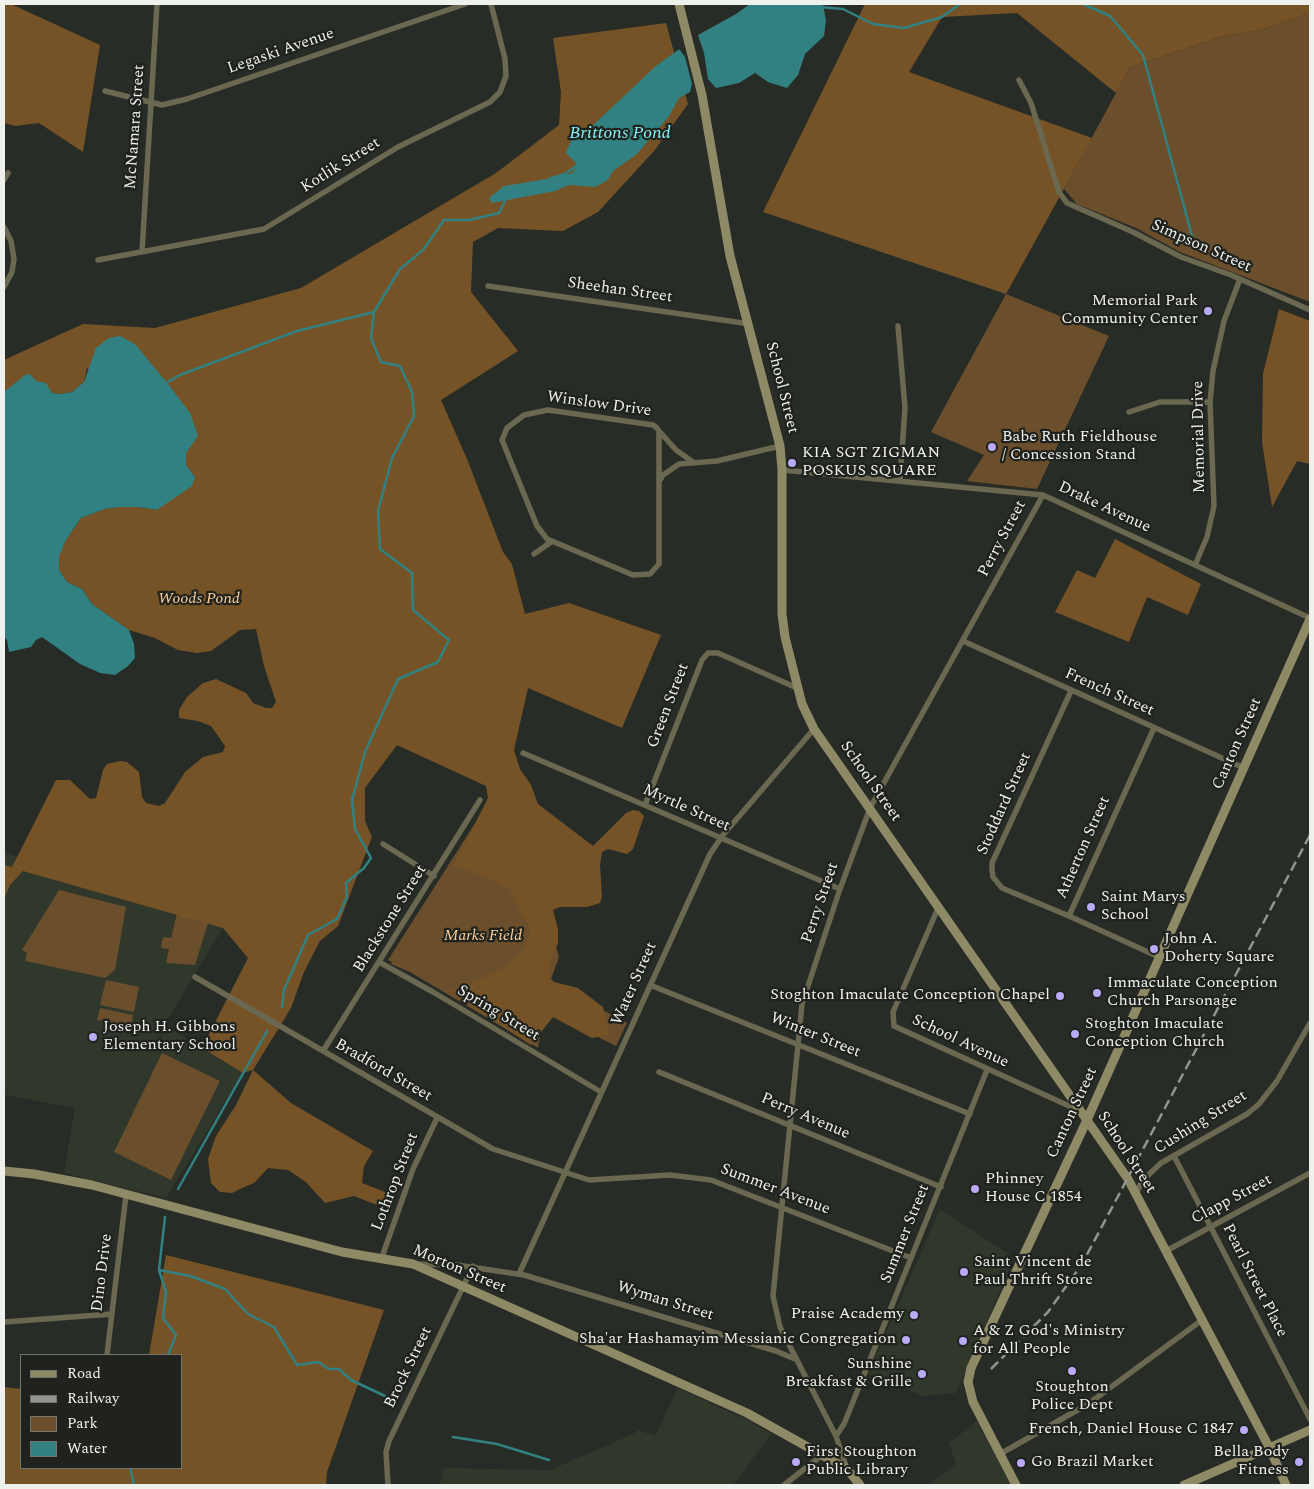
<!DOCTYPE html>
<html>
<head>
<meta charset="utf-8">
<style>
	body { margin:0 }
	#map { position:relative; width:1314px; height:1489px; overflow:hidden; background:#282c26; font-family:Spectral,serif }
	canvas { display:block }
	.frame { position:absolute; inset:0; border:5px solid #eff1ed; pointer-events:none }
	.legend { position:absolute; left:20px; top:1354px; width:162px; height:115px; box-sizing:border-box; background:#1f221d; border:1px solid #727570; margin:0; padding:6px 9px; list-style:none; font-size:15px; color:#eff1ed }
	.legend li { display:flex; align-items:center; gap:10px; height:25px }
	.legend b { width:25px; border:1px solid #727570 }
</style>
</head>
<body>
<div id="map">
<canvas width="1314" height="1489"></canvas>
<div class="frame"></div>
<ul class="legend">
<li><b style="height:6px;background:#8f8a66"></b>Road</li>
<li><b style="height:6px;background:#91948f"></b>Railway</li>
<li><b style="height:14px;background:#6b4e2c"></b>Park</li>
<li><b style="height:14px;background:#318182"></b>Water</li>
</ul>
</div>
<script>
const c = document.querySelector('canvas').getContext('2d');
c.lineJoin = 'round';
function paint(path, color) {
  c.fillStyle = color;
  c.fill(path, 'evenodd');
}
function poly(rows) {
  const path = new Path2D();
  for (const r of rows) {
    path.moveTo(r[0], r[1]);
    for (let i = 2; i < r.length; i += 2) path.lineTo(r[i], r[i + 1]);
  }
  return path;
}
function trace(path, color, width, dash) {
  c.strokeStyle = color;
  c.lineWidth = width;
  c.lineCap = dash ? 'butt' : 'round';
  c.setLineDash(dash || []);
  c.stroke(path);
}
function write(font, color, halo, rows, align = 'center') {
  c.font = font + ' Spectral,serif';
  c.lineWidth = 4.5;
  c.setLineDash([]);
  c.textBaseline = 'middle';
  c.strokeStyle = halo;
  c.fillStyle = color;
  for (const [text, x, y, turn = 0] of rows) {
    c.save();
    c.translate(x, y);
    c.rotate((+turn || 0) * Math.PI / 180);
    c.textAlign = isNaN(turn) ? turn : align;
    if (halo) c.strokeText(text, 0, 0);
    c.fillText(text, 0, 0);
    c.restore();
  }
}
const built = poly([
	[4,852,223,928,164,1025,243,1073,166,1198,64,1173,75,1108,4,1095],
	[940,1209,1014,1258,956,1393,923,1396,868,1374],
	[678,1388,751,1422,771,1434,733,1485,440,1485,444,1468,550,1470,633,1434,638,1430,655,1436],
	[977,1421,1011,1485,929,1485,956,1464,949,1443]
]);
const green = poly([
	[1310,13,1310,302,1180,252,1136,228,1077,204,1064,189,1130,67,1220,37,1260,30],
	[1006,294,1109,336,1037,489,967,481,984,455,931,432],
	[507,773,559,957,550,982,627,1023,616,1046,544,1010,538,1048,410,972,391,964,392,962,388,960],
	[59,890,126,907,115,970,105,978,25,961,27,953,22,950],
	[177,913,208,923,195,965,166,963,169,949,161,948,163,937,171,938],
	[106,980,139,987,134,1012,100,1005],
	[100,1008,133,1015,131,1028,97,1020],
	[162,1053,220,1081,171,1180,114,1152]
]);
const forest = poly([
	[4,4,11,4,100,45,83,152,39,123,15,126,4,123],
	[865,4,1310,4,1310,13,1260,30,1220,37,1130,67,1116,93,1017,13,942,17,909,72,1092,138,1006,294,763,212],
	[666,23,688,104,654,151,598,212,563,231,498,228,473,242,471,292,518,351,441,400,467,459,503,552,512,564,525,614,569,603,661,635,622,728,528,688,514,750,520,769,531,785,538,804,593,846,626,813,633,810,639,811,644,816,633,849,627,854,608,849,602,852,600,865,602,897,600,903,587,907,560,907,553,910,558,929,558,943,549,963,549,977,554,982,578,988,603,1007,609,1035,592,1038,553,1017,531,1045,447,991,462,988,508,966,525,948,531,929,521,913,510,890,493,880,454,865,488,798,486,786,397,745,365,788,365,821,372,837,338,926,320,941,304,972,291,1008,253,1070,291,1103,373,1151,364,1166,362,1183,395,1196,390,1210,354,1196,325,1203,306,1182,288,1170,268,1168,254,1183,242,1188,232,1193,220,1192,211,1183,208,1159,216,1136,236,1105,253,1070,243,1073,202,1048,248,958,223,928,23,871,10,885,4,899,4,865,12,867,56,780,70,780,90,799,96,798,103,770,107,764,120,761,127,762,139,772,142,797,146,803,159,806,165,803,185,772,203,757,223,752,225,746,211,726,198,721,179,718,179,710,187,697,203,683,216,679,246,693,253,703,266,708,272,708,276,702,264,666,256,629,240,630,211,651,197,653,178,650,155,638,129,630,92,604,82,589,67,582,59,570,58,556,66,540,81,518,105,509,119,507,138,507,157,510,195,477,186,465,186,453,87,368,84,382,72,392,60,394,52,393,47,388,4,392,4,360,83,324,155,328,301,288,496,173,559,125,561,92,553,38],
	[1279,309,1310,321,1310,464,1297,461,1272,507,1262,442,1263,374],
	[1115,539,1201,584,1188,615,1147,597,1129,642,1055,612,1077,570,1095,578],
	[166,1255,384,1310,327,1472,326,1485,4,1485,4,1387,21,1389,21,1468,181,1468,181,1355,149,1355]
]);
const water = poly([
	[750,4,823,4,826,21,824,36,805,54,798,75,787,88,768,82,755,73,739,83,716,88,708,79,704,53,698,35,736,14],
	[678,50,680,50,685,57,692,84,690,92,679,98,669,116,637,154,613,171,608,180,595,187,569,185,555,191,492,203,489,198,504,186,553,178,572,173,577,167,576,163,566,153,571,141,591,127,656,66],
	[120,336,135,344,168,384,190,413,198,436,186,453,186,465,195,477,192,486,157,510,138,507,119,507,105,509,81,518,66,540,59,556,59,570,67,582,82,589,92,604,129,630,134,644,135,658,128,666,115,675,100,673,80,664,42,637,36,640,31,647,9,652,7,640,4,637,4,392,25,375,30,374,36,381,46,383,52,393,60,394,72,392,84,382,96,348,109,338]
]);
const stream = poly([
	[1083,4,1110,16,1143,55,1192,236],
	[820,7,843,9,873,24,904,28,942,17,960,4],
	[549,179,565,174,579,164],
	[166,383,180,375,297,331,374,312,400,269,423,250,444,220,469,220,499,213,505,201],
	[282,1007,284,990,308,935,337,919,347,897,346,883,364,868,371,858,355,829,352,800,365,752,398,679,438,662,449,640,413,610,412,573,380,549,378,511,392,458,414,416,412,392,400,366,381,362,371,338,374,312],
	[178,1189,267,1031],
	[165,1217,159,1270,166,1292,163,1318,176,1335,168,1355],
	[159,1270,190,1276,225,1289,248,1314,274,1327,297,1365,318,1362,329,1369,339,1369,351,1380,385,1396],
	[453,1437,497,1444,549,1460],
	[130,1468,134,1485]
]);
const street = poly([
	[1019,80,1031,103,1059,192,1067,203,1133,232,1181,257,1231,275,1310,310],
	[105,91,162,105,187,99,465,4],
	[4,180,8,173],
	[4,227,11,241,14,259,12,272,4,287],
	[142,252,157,4],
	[98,260,264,229,398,147,490,102,500,92,506,76,505,59,491,4],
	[488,286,743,323,748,321],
	[898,326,905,408,900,480],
	[1129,412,1160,402,1210,402],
	[659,431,659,564,650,574,633,575,547,539,537,526,502,440,507,428,524,415,548,410,653,425,657,428,659,431,668,441,676,450,693,462],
	[782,470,1043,495,1310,618],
	[659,482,663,475,679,464,717,461,780,446],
	[534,554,551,542],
	[1195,565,1207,537,1214,506,1210,402,1213,371,1224,321,1240,279],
	[963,641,1244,768],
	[1154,728,1069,916,1159,957],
	[523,753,840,889],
	[645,805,702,660,708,653,718,653,797,688],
	[383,844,434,876],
	[939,906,893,1012,894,1026,1080,1111],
	[1069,916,1002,888,993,877,992,870,992,863,1071,691],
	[379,962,433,992,601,1092],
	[195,977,493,1149,589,1180,670,1175,711,1180,911,1258],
	[650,985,970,1114],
	[323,1051,480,800],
	[659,1072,941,1187],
	[1174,1156,1310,1419],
	[1136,1194,1142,1181,1161,1163,1247,1114,1259,1104,1277,1081,1310,1023],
	[1166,1251,1310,1173],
	[382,1257,413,1169,437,1118],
	[416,1264,457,1265,524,1275,776,1351,795,1359],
	[519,1274,710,854,723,835,814,729],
	[4,1322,112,1314],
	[107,1355,126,1195],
	[836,1436,844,1424,987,1070],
	[1000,1454,1088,1404,1202,1320],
	[847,1469,836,1436,780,1327,773,1296,802,1004,840,889,870,808,1043,495],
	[388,1485,386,1452,389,1441,473,1266],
	[784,1485,821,1456]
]);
const secondary = poly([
	[679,4,702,95,730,256,780,446,782,470,782,614,785,637,802,704,814,729,1128,1179,1269,1447,1286,1485],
	[4,1171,34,1174,92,1185,342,1252,413,1264,747,1413,847,1469,860,1485],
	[1016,1485,973,1402,968,1382,971,1368,1087,1120,1310,619],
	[1184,1485,1310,1430]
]);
const rail = poly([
	[991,1369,1048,1312,1082,1264,1310,835]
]);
const markers = [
	[1208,311,5,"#baaaf7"],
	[992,447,5,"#baaaf7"],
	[792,463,5,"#baaaf7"],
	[1091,907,5,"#baaaf7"],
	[1154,949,5,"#baaaf7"],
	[1097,993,5,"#baaaf7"],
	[1060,996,5,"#baaaf7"],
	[1075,1034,5,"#baaaf7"],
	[93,1037,5,"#baaaf7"],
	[975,1189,5,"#baaaf7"],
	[964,1272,5,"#baaaf7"],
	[914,1315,5,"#baaaf7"],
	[906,1340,5,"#baaaf7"],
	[963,1341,5,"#baaaf7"],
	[1072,1371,5,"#baaaf7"],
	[922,1374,5,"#baaaf7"],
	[1244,1430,5,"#baaaf7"],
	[796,1462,5,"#baaaf7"],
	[1299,1462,5,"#baaaf7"],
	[1021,1463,5,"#baaaf7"]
];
const streetNames = [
	["Legaski Avenue",281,52,-19],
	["McNamara Street",136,127,-86],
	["Kotlik Street",341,166,-32],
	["Simpson Street",1201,247,24],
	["Sheehan Street",620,291,8],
	["School Street",781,388,76],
	["Winslow Drive",599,405,8],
	["Memorial Drive",1200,437,-91],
	["Drake Avenue",1104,508,25],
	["Perry Street",1003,539,-62],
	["French Street",1109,693,24],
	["Green Street",669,706,-69],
	["Canton Street",1238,744,-66],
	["School Street",870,782,55],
	["Stoddard Street",1005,804,-66],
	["Myrtle Street",686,809,24],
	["Atherton Street",1084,848,-66],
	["Perry Street",821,903,-71],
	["Blackstone Street",391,919,-58],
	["Water Street",635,984,-66],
	["Spring Street",498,1014,31],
	["Winter Street",815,1036,22],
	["School Avenue",960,1042,25],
	["Bradford Street",383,1071,30],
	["Canton Street",1073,1113,-65],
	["Perry Avenue",805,1117,23],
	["Cushing Street",1201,1123,-32],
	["School Street",1126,1153,57],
	["Lothrop Street",396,1182,-69],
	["Summer Avenue",775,1190,21],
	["Clapp Street",1232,1200,-28],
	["Summer Street",906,1234,-68],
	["Morton Street",459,1270,23],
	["Dino Drive",103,1273,-83],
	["Pearl Street Place",1254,1281,63],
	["Wyman Street",665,1302,17],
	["Brock Street",409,1368,-64]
];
const poiNames = [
	["Memorial Park",1198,302,"right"],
	["Community Center",1198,320,"right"],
	["Babe Ruth Fieldhouse",1002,438],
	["/ Concession Stand",1002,456],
	["KIA SGT ZIGMAN",802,454],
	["POSKUS SQUARE",802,472],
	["Saint Marys",1101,898],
	["School",1101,916],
	["John A.",1164,940],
	["Doherty Square",1164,958],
	["Immaculate Conception",1107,984],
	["Church Parsonage",1107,1002],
	["Stoghton Imaculate Conception Chapel",1050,996,"right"],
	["Stoghton Imaculate",1085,1025],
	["Conception Church",1085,1043],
	["Joseph H. Gibbons",103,1028],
	["Elementary School",103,1046],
	["Phinney",985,1180],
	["House C 1854",985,1198],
	["Saint Vincent de",974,1263],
	["Paul Thrift Store",974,1281],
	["Praise Academy",904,1315,"right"],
	["A & Z God's Ministry",973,1332],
	["for All People",973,1350],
	["Sha'ar Hashamayim Messianic Congregation",896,1340,"right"],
	["Sunshine",912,1365,"right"],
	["Breakfast & Grille",912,1383,"right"],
	["Stoughton",1072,1388,"center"],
	["Police Dept",1072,1406,"center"],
	["French, Daniel House C 1847",1234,1430,"right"],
	["First Stoughton",806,1453],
	["Public Library",806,1471],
	["Bella Body",1289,1453,"right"],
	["Fitness",1289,1471,"right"],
	["Go Brazil Market",1031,1463]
];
const parkNames = [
	["Woods Pond",199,600],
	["Marks Field",483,937]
];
const waterNames = [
	["Brittons Pond",620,134]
];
paint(built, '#30372b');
paint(green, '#6b4e2c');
paint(forest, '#765326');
paint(water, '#318182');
trace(stream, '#318182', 2.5);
trace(street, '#6b6851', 5.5);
trace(secondary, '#8f8a66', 9);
trace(rail, '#91948f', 2.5, [10, 5]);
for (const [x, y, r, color] of markers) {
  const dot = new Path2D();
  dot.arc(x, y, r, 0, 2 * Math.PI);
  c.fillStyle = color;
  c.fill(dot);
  trace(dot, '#1f221d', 2);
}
write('16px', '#eff1ed', '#1f221d', streetNames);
write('16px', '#eff1ed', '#1f221d', poiNames, 'left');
write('italic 16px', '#fed19c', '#1f221d', parkNames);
write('italic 18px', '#82f6f9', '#1f221d', waterNames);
</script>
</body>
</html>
